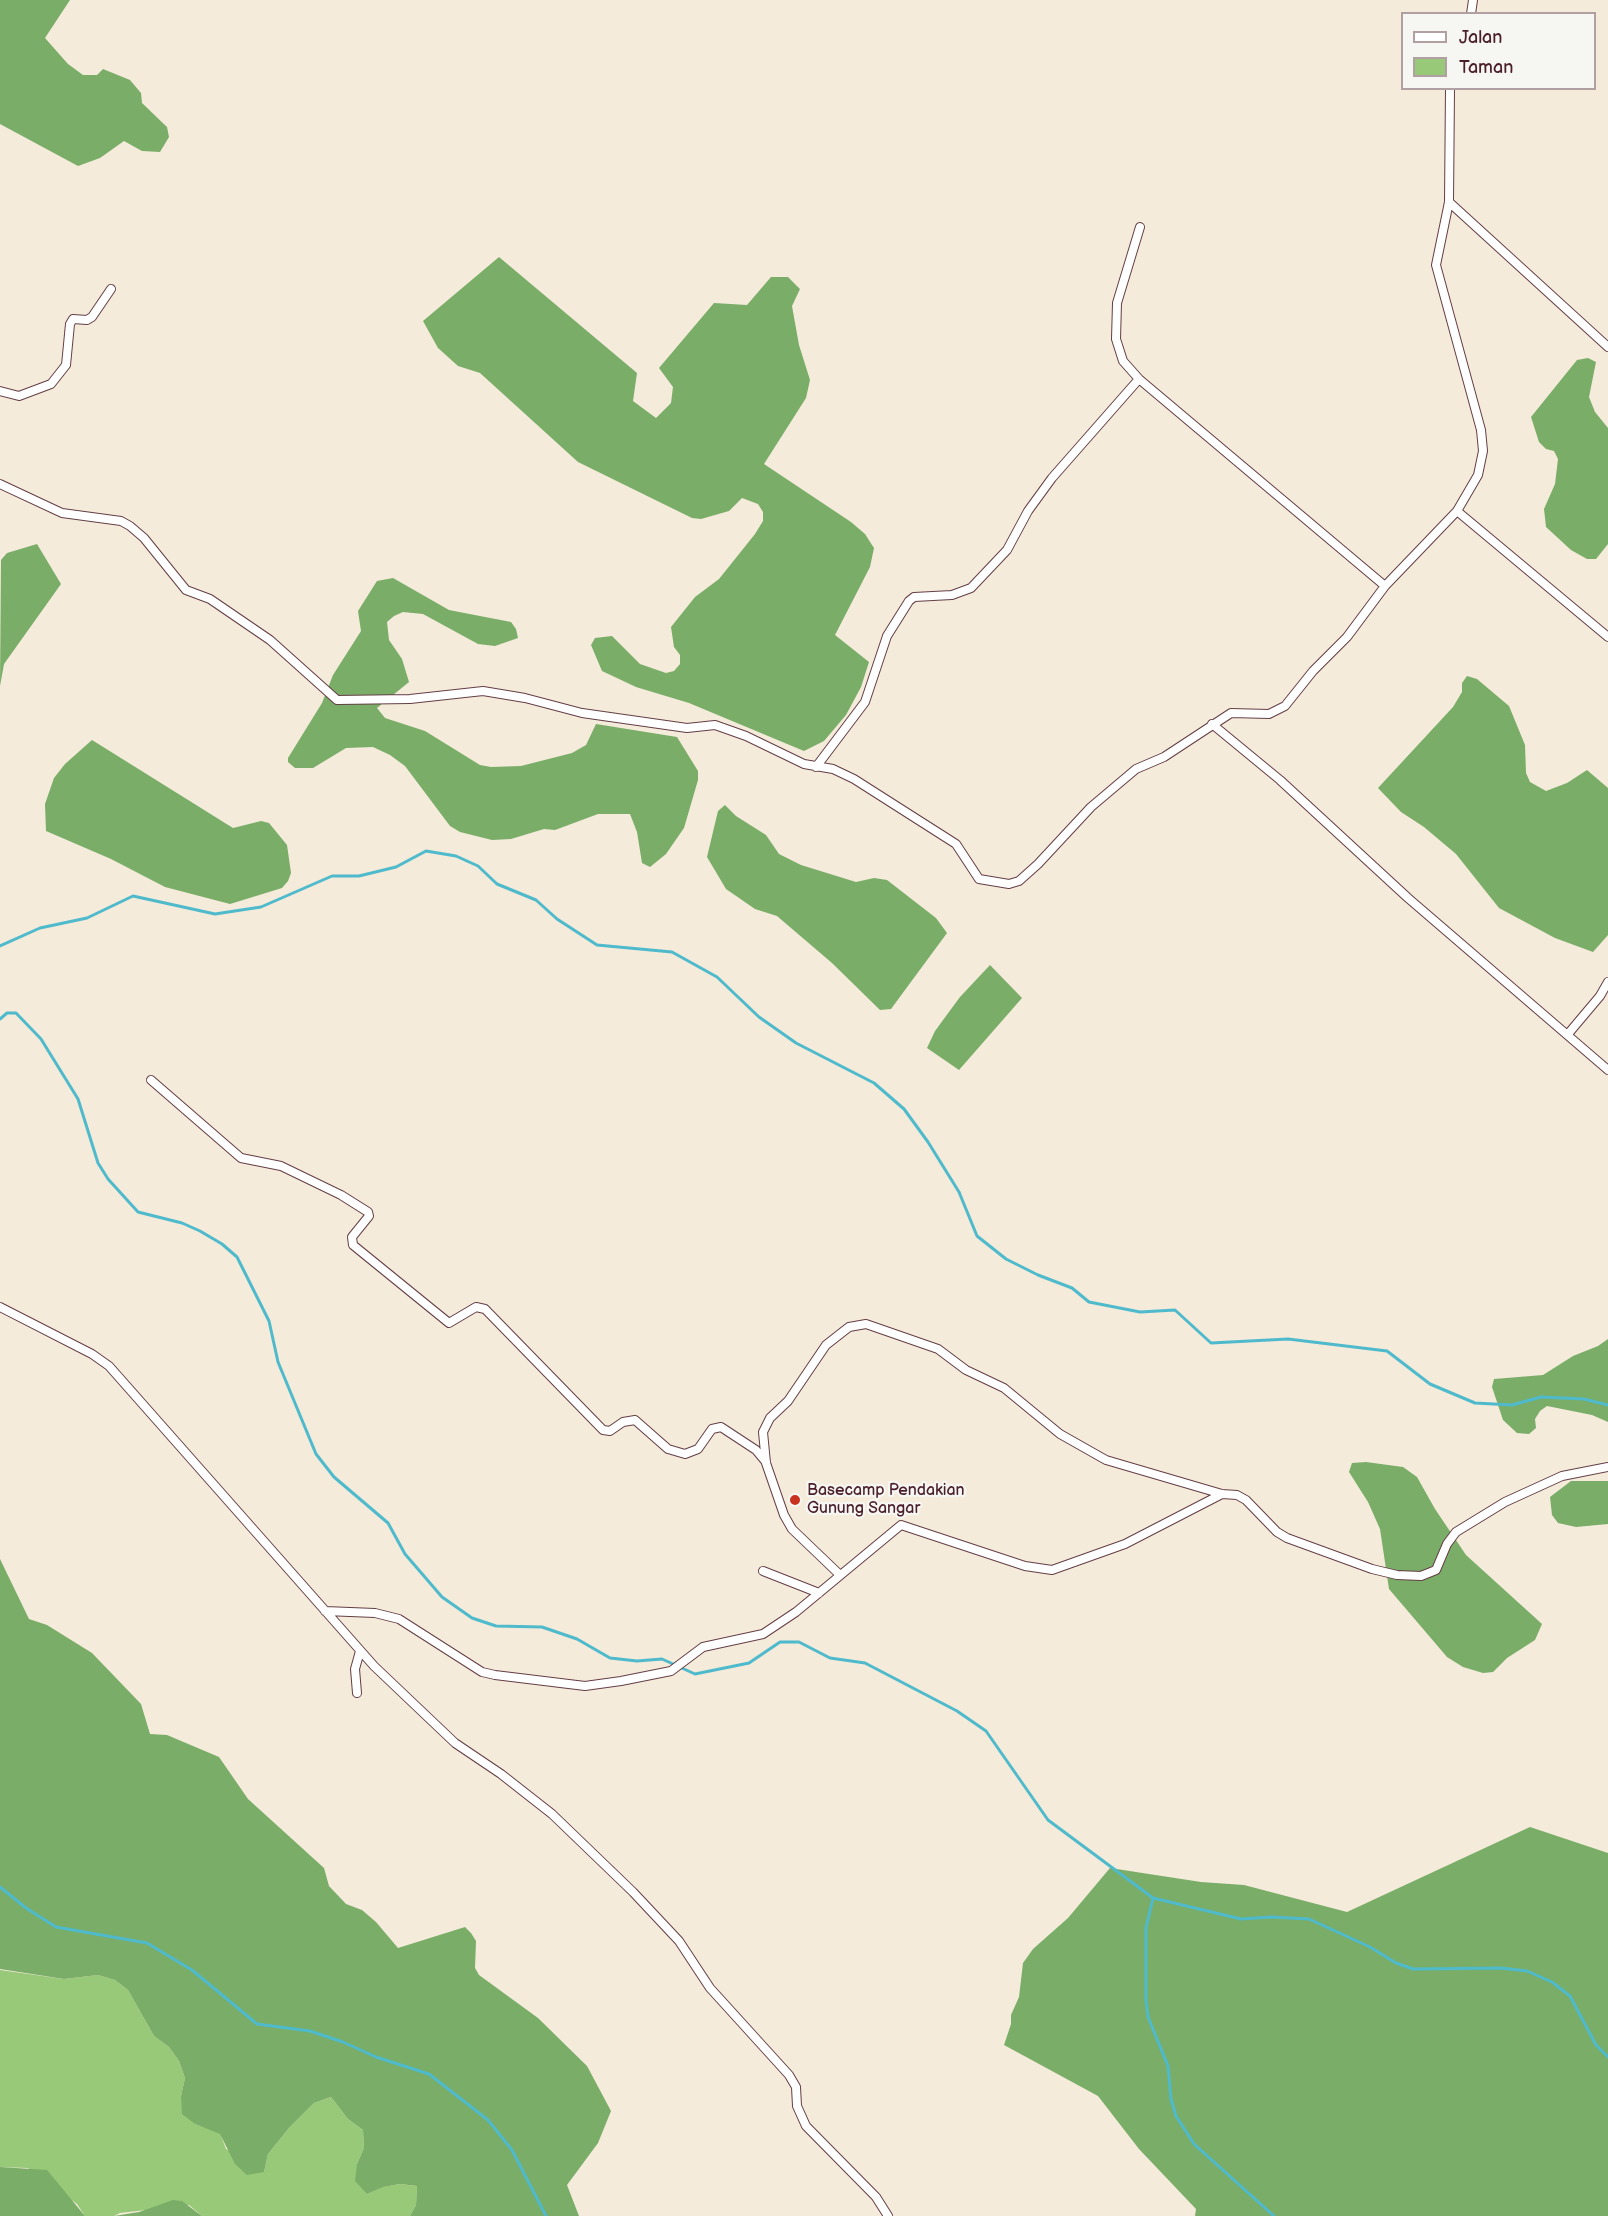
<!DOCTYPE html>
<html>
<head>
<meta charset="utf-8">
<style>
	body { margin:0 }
	#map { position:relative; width:1608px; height:2216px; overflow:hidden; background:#f4ebdb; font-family:"Balsamiq Sans",sans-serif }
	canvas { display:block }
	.legend { position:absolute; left:1401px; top:12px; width:195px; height:78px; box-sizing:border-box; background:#f6f6f2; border:2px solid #b1a0a2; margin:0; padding:8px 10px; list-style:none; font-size:18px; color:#4a1f2b }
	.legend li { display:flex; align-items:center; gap:12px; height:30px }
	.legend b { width:30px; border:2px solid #b1a0a2 }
</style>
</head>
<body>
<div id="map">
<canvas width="1608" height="2216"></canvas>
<ul class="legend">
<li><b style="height:8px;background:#fff"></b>Jalan</li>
<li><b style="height:16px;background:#98c978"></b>Taman</li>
</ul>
</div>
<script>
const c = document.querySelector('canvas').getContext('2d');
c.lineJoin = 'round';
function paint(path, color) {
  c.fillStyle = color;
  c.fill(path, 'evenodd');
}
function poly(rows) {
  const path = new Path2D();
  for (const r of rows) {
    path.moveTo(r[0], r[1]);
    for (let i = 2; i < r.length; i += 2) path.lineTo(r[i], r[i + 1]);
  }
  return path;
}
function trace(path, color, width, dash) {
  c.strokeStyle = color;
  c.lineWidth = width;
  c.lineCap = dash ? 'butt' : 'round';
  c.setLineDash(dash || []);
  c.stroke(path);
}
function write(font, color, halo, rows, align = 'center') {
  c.font = font + ' "Balsamiq Sans",sans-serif';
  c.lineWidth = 4.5;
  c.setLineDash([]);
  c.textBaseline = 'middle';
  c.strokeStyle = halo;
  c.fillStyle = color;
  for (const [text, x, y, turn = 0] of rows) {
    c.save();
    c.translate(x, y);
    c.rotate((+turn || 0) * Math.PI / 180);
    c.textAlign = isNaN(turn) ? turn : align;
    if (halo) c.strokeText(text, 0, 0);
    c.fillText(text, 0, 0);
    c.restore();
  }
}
const green = poly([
	[0,1970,64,1979,98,1975,115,1980,128,1990,154,2036,169,2047,179,2061,185,2078,181,2096,195,2124,220,2133,226,2149,264,2172,268,2154,289,2128,314,2103,331,2097,348,2119,363,2130,364,2148,357,2164,367,2194,382,2187,400,2184,417,2186,416,2205,410,2216,202,2216,189,2205,120,2213,114,2216,85,2216,77,2204,28,2168,0,2167]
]);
const forest = poly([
	[0,0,70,0,45,38,68,64,83,75,97,75,103,69,130,80,141,93,142,103,167,127,169,137,160,152,142,151,124,141,100,158,78,166,0,124],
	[499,257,637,373,633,401,656,418,671,403,673,387,659,368,714,303,747,305,771,277,788,277,800,289,792,306,799,345,810,380,806,398,764,464,851,522,865,534,874,548,870,567,835,635,869,662,861,687,846,715,824,741,804,751,689,703,636,687,602,671,591,645,595,638,612,636,640,664,666,673,674,671,680,664,680,655,674,647,671,627,695,597,719,579,755,534,763,521,763,512,758,504,742,498,729,511,701,519,692,518,578,462,480,373,458,366,438,348,423,321],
	[1588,358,1596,362,1589,397,1595,412,1608,428,1608,544,1596,559,1587,559,1571,550,1546,527,1544,509,1555,484,1558,459,1554,451,1546,449,1539,442,1531,417,1577,360],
	[37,544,61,584,4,664,0,686,1,560,7,553],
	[393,578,449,610,511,622,516,629,518,638,495,646,478,644,423,614,403,612,394,616,387,622,389,640,402,659,409,682,377,708,385,718,425,731,480,765,491,767,521,766,572,753,586,745,596,724,677,737,698,771,698,780,684,828,666,854,650,867,642,863,637,832,630,814,598,814,555,830,544,829,511,839,492,840,460,832,450,826,405,766,390,755,373,747,346,748,313,768,295,768,288,762,288,758,322,703,333,675,361,631,358,611,377,581],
	[1467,676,1477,679,1509,706,1525,745,1526,773,1530,782,1546,791,1567,783,1587,770,1608,788,1608,935,1593,952,1555,938,1499,908,1456,854,1424,827,1401,812,1378,788,1453,707,1462,692,1462,683],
	[92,740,233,828,261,821,269,823,287,845,291,873,288,881,282,888,230,904,165,887,111,859,46,831,45,804,54,778,65,764],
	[725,805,736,816,766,835,779,854,801,865,856,882,874,878,887,880,936,918,947,933,891,1009,880,1010,832,963,777,916,755,909,726,889,707,857,718,811],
	[990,965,1022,998,959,1070,927,1048,935,1031,960,997],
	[1608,1339,1608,1422,1592,1415,1547,1406,1540,1411,1535,1419,1536,1428,1529,1434,1517,1433,1503,1420,1492,1387,1494,1379,1543,1375,1573,1356,1598,1346],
	[1366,1462,1403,1467,1417,1477,1435,1509,1466,1555,1542,1624,1535,1640,1507,1658,1493,1672,1483,1673,1463,1667,1447,1657,1389,1589,1380,1529,1368,1502,1349,1472,1352,1463],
	[1571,1481,1608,1481,1608,1524,1576,1527,1558,1523,1552,1515,1550,1497],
	[0,1559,29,1619,47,1625,92,1653,141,1704,150,1734,167,1735,219,1757,248,1799,324,1868,329,1886,346,1904,362,1910,376,1922,398,1948,465,1927,471,1933,476,1941,475,1968,479,1975,538,2018,587,2066,611,2111,598,2143,567,2185,579,2216,410,2216,416,2205,417,2186,400,2184,383,2187,367,2194,355,2181,357,2164,364,2148,363,2130,348,2119,331,2097,314,2103,289,2128,268,2154,264,2172,247,2175,235,2164,220,2134,195,2124,182,2114,181,2096,185,2078,179,2061,169,2047,154,2036,128,1990,115,1980,98,1975,64,1979,0,1969],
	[1530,1827,1608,1853,1608,2216,1195,2216,1196,2209,1139,2149,1098,2096,1004,2045,1011,2024,1011,2015,1019,1997,1023,1963,1033,1949,1068,1918,1110,1868,1201,1882,1244,1885,1347,1912],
	[0,2167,47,2170,85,2216,0,2216],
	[173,2200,182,2201,202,2216,114,2216,139,2212]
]);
const stream = poly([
	[0,946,40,928,87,918,133,896,215,914,261,907,332,876,359,876,396,867,426,851,456,856,478,866,497,884,536,900,557,919,597,945,672,952,717,977,759,1017,796,1043,874,1083,904,1109,928,1142,959,1192,977,1236,1006,1259,1038,1275,1072,1288,1089,1302,1140,1312,1175,1310,1211,1343,1288,1339,1387,1351,1430,1384,1475,1403,1512,1405,1541,1397,1584,1399,1608,1405],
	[0,1019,7,1013,16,1013,41,1039,78,1099,98,1163,108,1179,138,1212,182,1223,200,1231,222,1244,237,1257,269,1321,278,1362,316,1454,334,1477,388,1523,405,1554,442,1597,472,1618,496,1626,542,1627,577,1639,610,1658,637,1661,662,1659,695,1674,749,1663,780,1642,799,1642,830,1658,865,1663,957,1711,986,1731,1048,1820,1153,1898,1146,1928,1146,2000,1148,2017,1168,2066,1171,2099,1176,2116,1194,2144,1274,2216],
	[0,1887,26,1908,56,1927,147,1943,192,1970,257,2024,310,2031,343,2042,376,2057,429,2074,488,2120,512,2150,546,2216],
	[1153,1898,1241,1919,1271,1917,1309,1919,1370,1947,1396,1963,1413,1969,1501,1968,1527,1971,1552,1982,1570,1996,1596,2045,1608,2057]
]);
const minor = poly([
	[1471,14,1473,0],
	[1449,202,1608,347],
	[1140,227,1117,303,1116,339,1123,361,1139,379,1385,586],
	[0,391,19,396,51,384,66,365,70,324,73,319,87,320,92,317,111,289],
	[0,484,62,513,121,521,130,526,144,538,186,590,210,599,270,640,337,700,410,699,483,691,525,698,582,713,687,728,715,725,746,736,804,764,833,769,854,779,956,844,979,879,1009,884,1019,881,1038,864,1091,807,1136,769,1164,757,1231,713,1269,714,1285,706,1313,671,1347,637,1385,586,1457,511,1478,475,1483,451,1481,430,1436,265,1449,202,1450,88],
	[1457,511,1608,637],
	[1212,724,1280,780,1408,898,1608,1070],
	[816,767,865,702,887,636,909,601,914,597,952,595,971,588,1007,550,1028,511,1052,478,1139,379],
	[1568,1034,1600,996,1608,982],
	[151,1080,241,1158,281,1166,341,1195,368,1212,369,1216,352,1237,353,1245,449,1323,476,1307,485,1309,603,1430,610,1431,623,1422,635,1420,668,1449,685,1454,698,1449,712,1429,721,1427,756,1450,766,1462],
	[0,1307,92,1354,109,1366,374,1666,455,1743,501,1774,552,1814,633,1892,679,1941,710,1988,789,2075,796,2087,797,2106,806,2126,876,2197,888,2216],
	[763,1571,819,1593],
	[839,1574,792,1529,784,1515,766,1463,763,1432,770,1418,788,1401,826,1345,849,1327,866,1324,938,1349,966,1370,1004,1388,1060,1434,1106,1460,1222,1494,1237,1495,1246,1500,1277,1532,1287,1538,1372,1569,1397,1575,1421,1576,1436,1570,1447,1544,1456,1532,1505,1502,1562,1476,1608,1467],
	[325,1611,375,1613,399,1619,482,1672,495,1675,585,1686,621,1681,671,1671,703,1647,763,1634,796,1612,901,1525,1025,1566,1052,1570,1125,1544,1222,1494],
	[357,1693,355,1669,360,1651]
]);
const markers = [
	[795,1500,6,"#c8321e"]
];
const poiNames = [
	["Basecamp Pendakian",807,1491],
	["Gunung Sangar",807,1509]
];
paint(green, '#98c978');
paint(forest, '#7aad68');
trace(stream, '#4fbacb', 3);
trace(minor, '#643e45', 10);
trace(minor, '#fff', 8);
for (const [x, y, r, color] of markers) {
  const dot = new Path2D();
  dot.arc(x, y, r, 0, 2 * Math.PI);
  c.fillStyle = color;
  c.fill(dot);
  trace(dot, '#f6f6f2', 2);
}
write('16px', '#4a1f2b', '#f6f6f2', poiNames, 'left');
</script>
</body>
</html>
